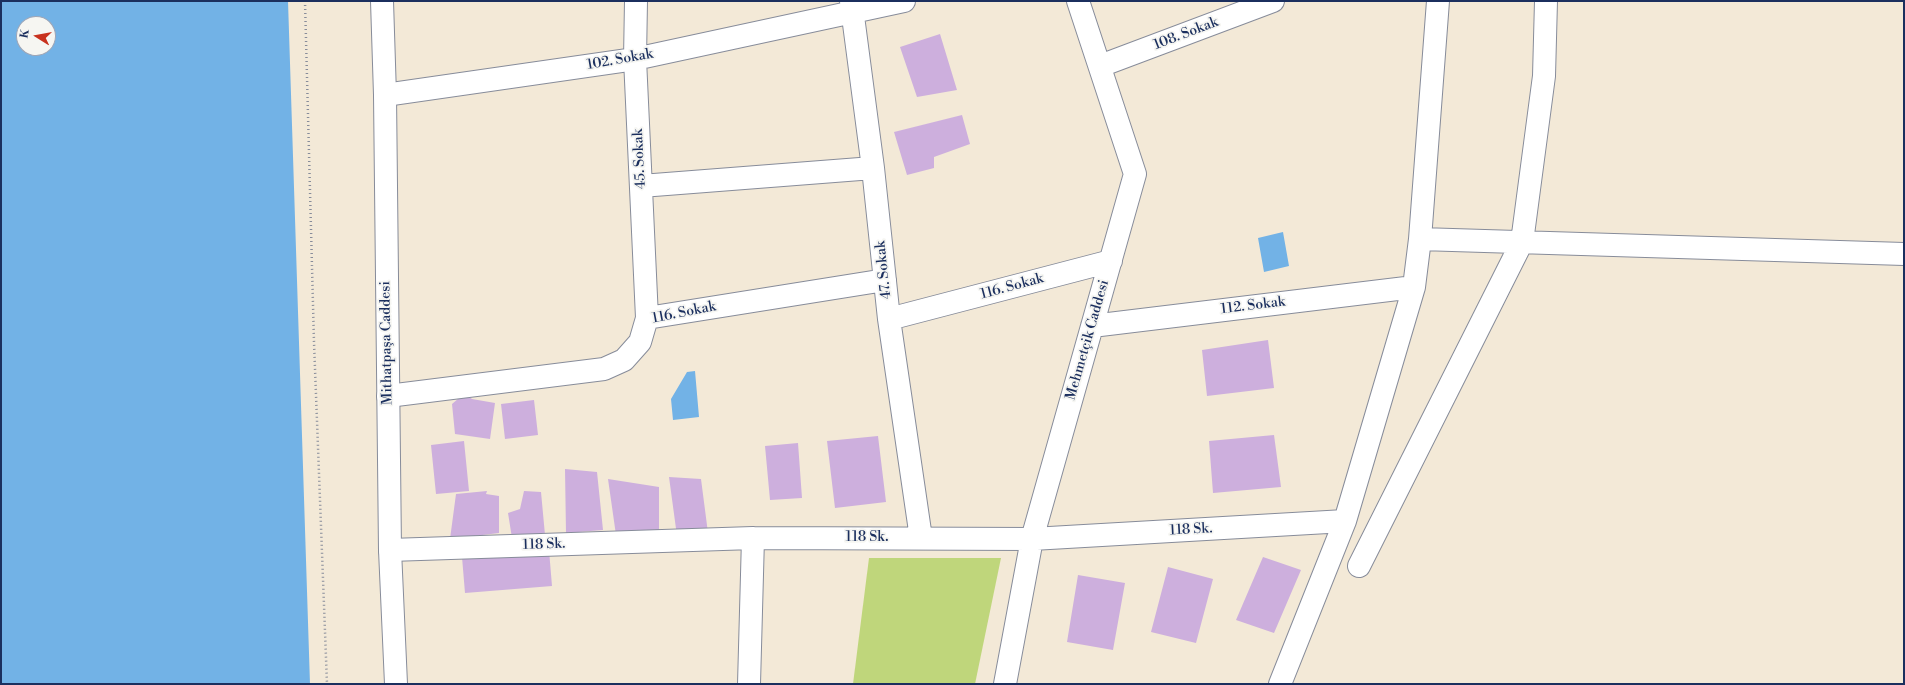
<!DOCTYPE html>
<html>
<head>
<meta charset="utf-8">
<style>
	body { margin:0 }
	#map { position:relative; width:1905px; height:685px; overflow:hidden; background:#f3e9d7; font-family:"Libre Bodoni",serif }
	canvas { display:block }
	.frame { position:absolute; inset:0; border:2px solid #1b2f5e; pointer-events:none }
	.north { position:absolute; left:16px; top:16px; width:40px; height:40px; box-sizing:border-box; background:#f6f6f2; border:1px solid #9ea6b7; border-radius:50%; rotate:281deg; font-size:11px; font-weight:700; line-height:16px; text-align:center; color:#1b2f5e }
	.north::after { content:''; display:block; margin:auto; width:14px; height:18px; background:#c8321e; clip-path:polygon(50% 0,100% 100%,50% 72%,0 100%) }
</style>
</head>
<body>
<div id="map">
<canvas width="1905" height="685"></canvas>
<div class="frame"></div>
<div class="north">K</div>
</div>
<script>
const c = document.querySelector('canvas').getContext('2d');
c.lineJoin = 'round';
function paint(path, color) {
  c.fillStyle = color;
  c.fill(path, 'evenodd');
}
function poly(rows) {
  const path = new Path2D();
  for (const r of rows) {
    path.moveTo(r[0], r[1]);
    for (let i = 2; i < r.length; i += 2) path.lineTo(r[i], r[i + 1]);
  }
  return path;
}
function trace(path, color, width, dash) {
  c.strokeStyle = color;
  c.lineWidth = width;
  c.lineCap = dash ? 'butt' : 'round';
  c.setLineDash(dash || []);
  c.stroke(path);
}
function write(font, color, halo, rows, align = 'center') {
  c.font = font + ' "Libre Bodoni",serif';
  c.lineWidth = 3.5;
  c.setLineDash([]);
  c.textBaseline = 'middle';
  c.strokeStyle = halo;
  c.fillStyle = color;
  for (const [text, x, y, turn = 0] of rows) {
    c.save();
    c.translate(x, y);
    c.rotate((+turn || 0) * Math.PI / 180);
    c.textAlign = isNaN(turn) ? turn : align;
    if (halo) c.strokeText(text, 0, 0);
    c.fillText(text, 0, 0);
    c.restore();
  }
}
const green = poly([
	[869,558,1001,558,975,684,853,684]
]);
const water = poly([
	[1,1,288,1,310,684,1,684],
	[24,24,48,24,48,48,24,48],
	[1283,232,1289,266,1264,272,1258,238],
	[695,371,699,417,673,420,671,399,687,372]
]);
const building = poly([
	[940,34,957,90,917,97,900,47],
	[962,115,970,144,934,157,934,168,907,175,894,132],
	[1268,340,1274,388,1207,396,1202,350],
	[465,393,472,399,495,403,490,439,455,434,452,404],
	[534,400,538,435,505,439,501,404],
	[1274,435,1281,487,1213,493,1209,441],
	[878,436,886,502,835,508,827,441],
	[464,441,469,491,436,494,431,445],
	[798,443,802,498,770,500,765,446],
	[565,469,597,472,603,530,566,533],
	[669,477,701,479,708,533,677,536],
	[608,479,659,487,659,532,616,535],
	[487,491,486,494,499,496,499,533,450,539,456,494],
	[524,491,541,492,545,535,512,538,508,513,520,509],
	[549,550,552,586,465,593,462,557],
	[1263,557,1301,570,1274,633,1236,620],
	[1168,567,1213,579,1196,643,1151,632],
	[1078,575,1125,583,1113,650,1067,642]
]);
const path = poly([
	[305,1,314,342,327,684]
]);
const minor = poly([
	[851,1,873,168,889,319,921,538],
	[1100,66,1273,1],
	[385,95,635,59,904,1],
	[641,186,873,168],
	[1420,239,1904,254],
	[647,318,885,280],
	[889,319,1111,261],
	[1092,326,1414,287],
	[388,396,604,369,624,360,640,342,647,318,635,59,636,1],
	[390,550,753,538,1032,539,1345,521],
	[1359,566,1522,242,1544,76,1546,1],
	[749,684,753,538],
	[1005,684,1032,539,1135,174,1078,1],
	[1280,684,1345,521,1414,287,1420,239,1438,1]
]);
const major = poly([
	[382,1,385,95,390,550,396,684]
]);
const streetNames = [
	["108. Sokak",1186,34,-21],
	["102. Sokak",620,60,-10],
	["45. Sokak",640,159,-93],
	["47. Sokak",884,270,-96],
	["116. Sokak",1012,287,-15],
	["112. Sokak",1253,306,-7],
	["116. Sokak",684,313,-11],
	["Mehmetçik Caddesi",1088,340,-74],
	["Mithatpaşa Caddesi",387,343,-91],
	["118 Sk.",1191,530,-3],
	["118 Sk.",867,538],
	["118 Sk.",544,545,-2]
];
paint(green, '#bfd67b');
paint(water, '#72b2e6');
paint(building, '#cdafdd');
trace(minor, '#878c9a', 24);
trace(major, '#878c9a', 24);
trace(path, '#878c9a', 2.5, [1, 3]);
trace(minor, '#fff', 22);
trace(major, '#fff', 22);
write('14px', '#1b2f5e', '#f6f6f2', streetNames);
</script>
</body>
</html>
